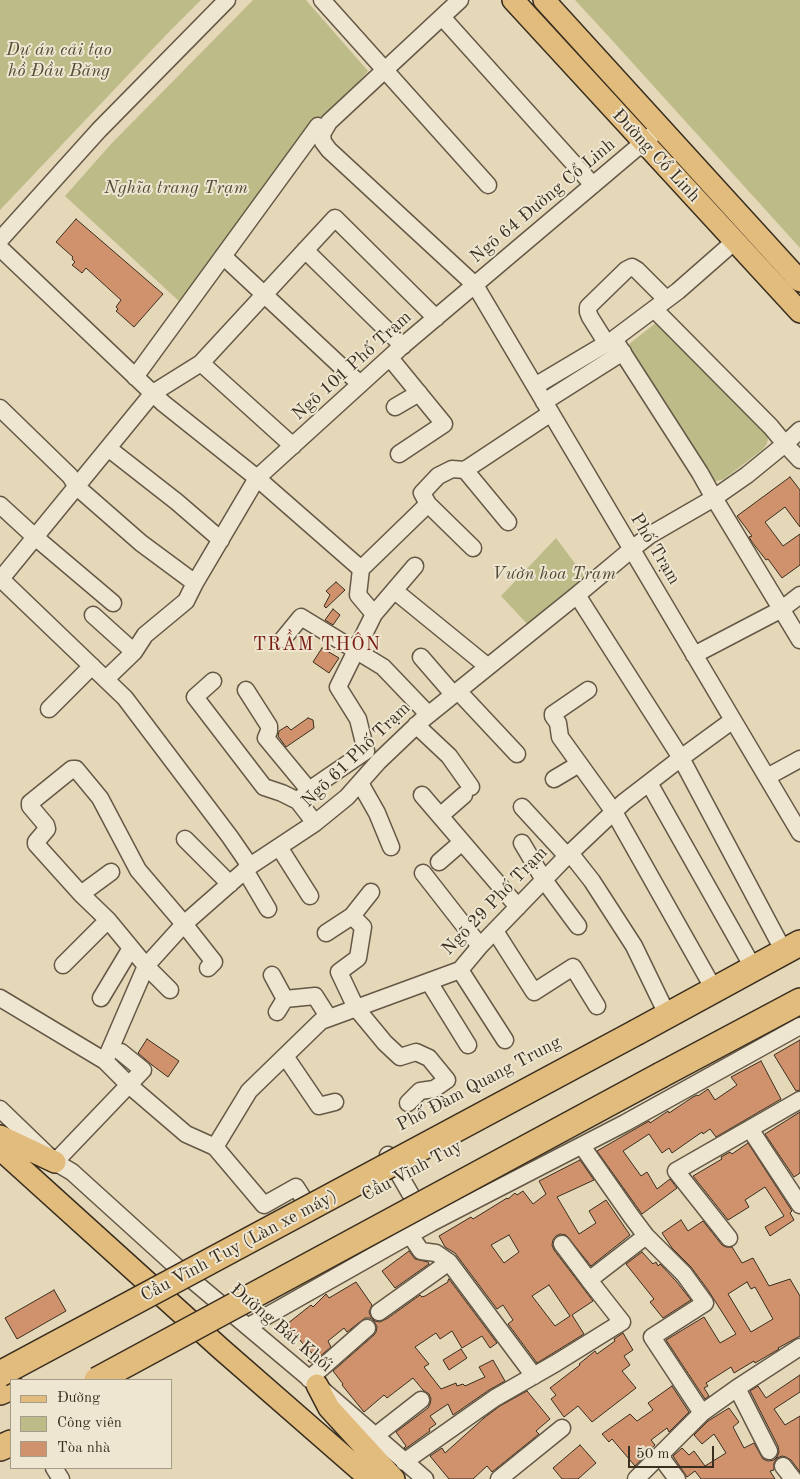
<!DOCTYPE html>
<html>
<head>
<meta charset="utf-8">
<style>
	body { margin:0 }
	#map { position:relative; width:800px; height:1479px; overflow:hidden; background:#e5d8b8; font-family:"Old Standard TT",serif }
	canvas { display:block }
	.legend { position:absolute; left:10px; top:1379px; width:162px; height:90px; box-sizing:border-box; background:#eee6d1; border:1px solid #a69c8a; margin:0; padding:6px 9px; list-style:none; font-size:15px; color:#3a2e20 }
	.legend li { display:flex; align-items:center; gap:10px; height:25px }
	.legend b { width:25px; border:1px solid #a69c8a }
	.scale { position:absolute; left:628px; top:1446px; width:86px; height:22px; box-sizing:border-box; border:2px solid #3a2e20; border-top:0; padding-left:6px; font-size:15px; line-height:18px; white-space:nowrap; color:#3a2e20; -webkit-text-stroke:4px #eee6d1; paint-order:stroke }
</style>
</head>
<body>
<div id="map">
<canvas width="800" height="1479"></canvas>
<ul class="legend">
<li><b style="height:6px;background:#e2bc7c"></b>Đường</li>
<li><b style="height:14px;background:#bdbc89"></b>Công viên</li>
<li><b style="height:14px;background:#d0926c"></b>Tòa nhà</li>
</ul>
<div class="scale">50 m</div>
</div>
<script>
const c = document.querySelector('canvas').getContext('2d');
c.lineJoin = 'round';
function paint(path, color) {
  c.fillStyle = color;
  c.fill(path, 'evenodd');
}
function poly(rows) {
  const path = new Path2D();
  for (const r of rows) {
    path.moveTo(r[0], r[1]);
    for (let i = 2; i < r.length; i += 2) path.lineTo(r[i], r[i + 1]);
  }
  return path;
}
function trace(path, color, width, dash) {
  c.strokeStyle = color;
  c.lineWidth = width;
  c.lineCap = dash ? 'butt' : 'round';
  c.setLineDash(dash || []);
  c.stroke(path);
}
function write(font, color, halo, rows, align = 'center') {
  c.font = font + ' "Old Standard TT",serif';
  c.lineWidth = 4;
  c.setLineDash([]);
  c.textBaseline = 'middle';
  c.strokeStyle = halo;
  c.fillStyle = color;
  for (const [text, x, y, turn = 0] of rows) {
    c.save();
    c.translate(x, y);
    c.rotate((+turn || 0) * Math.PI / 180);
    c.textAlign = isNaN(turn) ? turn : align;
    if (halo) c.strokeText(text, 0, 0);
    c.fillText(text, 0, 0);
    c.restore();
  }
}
const green = poly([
	[0,0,201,0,167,34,0,210],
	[253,0,306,0,368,71,181,303,65,196,111,144],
	[575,0,800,0,800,248,610,38],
	[657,322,765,426,768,438,767,444,762,450,724,479,717,481,710,480,629,353,629,344],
	[556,538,586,578,528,625,501,596]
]);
const building = poly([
	[76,219,163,294,134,327,116,311,118,309,116,307,121,300,86,268,82,273,72,265,75,262,72,259,73,257,56,242,76,219],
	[790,477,800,490,800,527,785,507,765,522,783,546,800,534,800,565,782,578,768,559,766,560,752,542,749,537,752,536,737,516,790,477],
	[336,582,345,590,326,608,324,606,330,595,326,591,336,582],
	[333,609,340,615,333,625,325,620,333,609],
	[322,648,339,658,329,673,313,662,322,648],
	[308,718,313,720,314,728,286,747,278,736,279,731,287,726,291,730,308,718],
	[147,1039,179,1061,168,1077,152,1065,138,1053,147,1039],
	[800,1040,800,1090,796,1091,774,1055,800,1040],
	[761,1061,781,1099,716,1137,710,1129,703,1134,702,1132,672,1153,669,1148,662,1153,649,1134,623,1151,641,1176,647,1172,657,1189,670,1179,677,1188,642,1214,597,1151,649,1121,650,1123,668,1111,669,1113,693,1097,697,1095,698,1096,708,1089,715,1100,737,1085,731,1077,761,1061],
	[800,1112,800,1173,794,1177,765,1134,800,1112],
	[748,1143,792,1211,790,1213,794,1220,770,1236,765,1227,784,1216,765,1187,745,1200,749,1207,728,1220,693,1176,722,1159,721,1157,730,1152,732,1154,748,1143],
	[580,1160,594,1180,557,1197,579,1234,596,1223,589,1211,606,1200,630,1235,591,1266,566,1235,560,1234,556,1236,553,1240,552,1245,554,1250,593,1301,572,1315,584,1334,537,1363,508,1324,513,1320,503,1305,497,1309,455,1253,445,1247,439,1236,471,1217,473,1219,507,1198,508,1199,515,1193,517,1195,523,1191,533,1204,546,1194,539,1181,580,1160],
	[509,1235,519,1252,504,1263,491,1245,509,1235],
	[549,1285,570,1316,555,1326,532,1296,549,1285],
	[681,1220,688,1231,703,1221,722,1245,726,1247,732,1247,742,1263,753,1258,769,1286,790,1279,800,1296,800,1336,778,1348,779,1349,755,1363,754,1361,734,1373,731,1367,706,1383,708,1386,704,1388,709,1396,705,1399,666,1340,704,1317,720,1343,736,1334,708,1290,691,1267,672,1248,662,1233,681,1220],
	[747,1282,751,1289,755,1287,773,1319,751,1332,728,1294,747,1282],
	[409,1251,415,1259,428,1262,429,1264,395,1288,382,1271,409,1251],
	[642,1252,653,1264,656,1262,658,1266,660,1264,676,1281,691,1300,663,1318,650,1302,654,1299,626,1264,642,1252],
	[449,1279,497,1343,490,1348,482,1336,462,1348,452,1331,440,1339,436,1333,415,1347,429,1364,424,1367,441,1389,456,1383,457,1386,463,1384,465,1386,485,1377,479,1367,493,1360,505,1381,489,1390,453,1415,448,1404,430,1416,436,1424,429,1429,430,1431,405,1449,404,1448,406,1446,396,1432,428,1408,430,1404,431,1399,429,1394,423,1390,413,1378,387,1398,384,1395,364,1412,342,1385,343,1384,333,1371,374,1335,376,1332,377,1327,374,1321,370,1318,365,1318,347,1332,344,1328,328,1341,331,1347,312,1363,308,1361,312,1353,308,1350,287,1324,311,1305,313,1307,326,1294,329,1298,356,1282,372,1305,369,1312,371,1317,375,1321,380,1322,388,1318,420,1295,422,1297,425,1296,448,1282,448,1280,449,1279],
	[54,1290,66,1311,17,1339,5,1318,54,1290],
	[623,1333,633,1350,624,1356,630,1365,622,1371,636,1388,592,1422,578,1406,564,1417,551,1399,556,1395,550,1388,580,1365,579,1364,595,1351,597,1354,615,1341,614,1339,623,1333],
	[461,1349,467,1358,449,1370,443,1360,461,1349],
	[800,1375,800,1392,774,1409,785,1425,800,1416,800,1472,791,1460,786,1457,782,1456,777,1458,774,1463,774,1470,770,1471,775,1479,701,1479,695,1471,687,1477,673,1456,682,1448,689,1455,694,1451,705,1466,726,1453,714,1434,702,1444,694,1435,708,1421,729,1408,739,1422,733,1427,744,1448,754,1443,763,1459,768,1461,774,1460,777,1457,779,1452,778,1446,750,1391,758,1386,766,1398,800,1375],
	[672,1386,689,1412,669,1432,667,1428,651,1440,655,1445,635,1466,612,1439,609,1442,602,1434,630,1414,637,1421,653,1410,648,1403,672,1386],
	[527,1391,550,1419,536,1431,539,1434,492,1472,487,1466,473,1479,449,1479,430,1456,442,1448,445,1453,484,1418,500,1406,527,1391],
	[580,1445,596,1463,578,1479,562,1479,553,1468,580,1445]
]);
const minor = poly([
	[322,0,488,185],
	[460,0,329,122,322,134,323,142,329,150,475,285,800,833],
	[442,17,593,185],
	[0,240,99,130,227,0],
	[0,248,163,403,257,478,361,569],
	[305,250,403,346],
	[223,256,360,384],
	[654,309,771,427,785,444,800,460],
	[614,339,700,473,714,498,800,640],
	[607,344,590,317,588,312,588,307,626,270,632,267,637,270,666,299],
	[390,358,444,424,399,454],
	[201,363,293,446],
	[135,377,318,126],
	[535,386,614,339,678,291,735,241],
	[544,402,623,352],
	[395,407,419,393],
	[0,408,70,476,77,487,141,543,195,583],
	[108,448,177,502,221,540],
	[465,470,508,522],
	[428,504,473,548],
	[0,505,35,537,113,603],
	[1,579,125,698,230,837,250,866],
	[0,580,153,393,201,363,335,218,436,318],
	[395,591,487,666],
	[577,595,681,758,781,946],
	[374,614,415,566],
	[93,615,134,652],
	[283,639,301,617,383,667,428,714],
	[694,655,782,609,800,595],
	[421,657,453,694],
	[106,679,134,652,145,635,186,601,195,583,257,478,400,348,652,135],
	[213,681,195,697,264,787,282,793,298,801,315,823],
	[246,690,269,726,269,731,266,738,309,790],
	[588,690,553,714,553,716,558,723,560,737,614,812,711,984],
	[458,691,517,754],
	[49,709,92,666],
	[416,725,449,756,471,787],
	[767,777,800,759],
	[554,779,579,764],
	[360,783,377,813,391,847],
	[649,783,750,962],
	[422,795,518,907],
	[298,801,309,790,366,751,358,719,338,687,374,614,358,595,361,569,428,504,422,493,438,476,452,469,465,470,551,413],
	[522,807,567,856],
	[440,816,464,795],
	[185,839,230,884],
	[522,843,544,880,578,926],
	[279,847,310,896],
	[570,853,592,881,634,946,664,1008],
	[439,862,462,842],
	[245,870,268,909],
	[111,872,81,894,36,844,36,842,47,829,46,825,30,806,30,803,72,769,76,769,100,798,138,870,184,924,214,962,208,968],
	[423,873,480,946],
	[81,894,108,920,146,966,170,990],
	[352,916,363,927,358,958,339,972,356,1008,385,1043,400,1057,416,1052,429,1058,447,1080,434,1089,420,1091,408,1103],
	[495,931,534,992,573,967,597,1006],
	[326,933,352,916,371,892],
	[63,965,108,920],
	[460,970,505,1040],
	[272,975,285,999,315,996,329,1018],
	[429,982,468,1045],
	[0,998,105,1061,130,1086,186,1134,215,1147,264,1205,296,1187,303,1198],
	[101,998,131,948],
	[277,1012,285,999],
	[285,1056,319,1106,335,1102],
	[105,1061,146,966,184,924,250,866,315,823,347,797,379,761,422,720,577,595,632,549,650,535,714,498,747,475,785,444,800,430],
	[0,1109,55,1162,72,1172,179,1269,317,1385,425,1479],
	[750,1129,800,1205],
	[582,1146,631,1216,646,1236,684,1274,705,1303,652,1337,702,1413],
	[215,1147,249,1091,321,1021,460,970,480,946,567,856,624,802,681,758,733,720],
	[388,1155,411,1195,424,1213],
	[55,1162,143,1070,121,1052],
	[410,1235,421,1251,436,1253,449,1262,534,1376],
	[729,1238,676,1171,800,1100],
	[562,1244,589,1280],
	[379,1312,449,1262],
	[249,1326,431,1223,625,1123,800,1026],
	[309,1379,367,1328],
	[737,1388,769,1451],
	[375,1436,421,1400],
	[660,1456,677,1479],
	[404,1462,495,1398,556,1363,622,1322,589,1280,646,1236],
	[783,1466,793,1479],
	[54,1468,61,1479],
	[499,1479,562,1428],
	[636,1479,702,1413,737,1388,800,1347]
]);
const major = poly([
	[513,0,800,312],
	[544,0,800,281],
	[0,1136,55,1162],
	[0,1149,220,1348,370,1479],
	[317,1385,329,1408,394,1479]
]);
const highway = poly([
	[637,1032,800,943],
	[661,1075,800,1001],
	[0,1392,11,1387],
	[0,1448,11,1443]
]);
const highwayBridge = poly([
	[0,1374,637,1032],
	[97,1380,661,1075]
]);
const parkNames = [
	["Dự án cải tạo",59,50],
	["hồ Đầu Băng",59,71],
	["Nghĩa trang Trạm",176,188],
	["Vườn hoa Trạm",554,574]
];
const streetNames = [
	["Đường Cổ Linh",656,156,47],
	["Ngõ 64 Đường Cổ Linh",543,201,-40],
	["Ngõ 101 Phố Trạm",352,366,-42],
	["Phố Trạm",655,549,59],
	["Ngõ 61 Phố Trạm",356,755,-44],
	["Ngõ 29 Phố Trạm",495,901,-46],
	["Phố Đàm Quang Trung",479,1084,-28],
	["Cầu Vĩnh Tuy",412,1171,-28],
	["Cầu Vĩnh Tuy (Làn xe máy)",239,1246,-28],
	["Đường Bát Khối",281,1328,40]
];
const neighbourhoodNames = [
	["TRẦM THÔN",317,645]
];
paint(green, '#bdbc89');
paint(building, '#d0926c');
trace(building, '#3a2e20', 1);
trace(minor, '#655846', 19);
trace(major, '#3a2e20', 24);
trace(highway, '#3a2e20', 28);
trace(minor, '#eee6d1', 16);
trace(major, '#e2bc7c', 21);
trace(highway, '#e2bc7c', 25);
trace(highwayBridge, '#3a2e20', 28, []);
trace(highwayBridge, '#e2bc7c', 25);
write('italic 18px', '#544a35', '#eee6d1', parkNames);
write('18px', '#3a2e20', '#eee6d1', streetNames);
c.letterSpacing = '1px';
write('19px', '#7a1f14', '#eee6d1', neighbourhoodNames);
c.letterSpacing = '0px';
</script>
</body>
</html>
